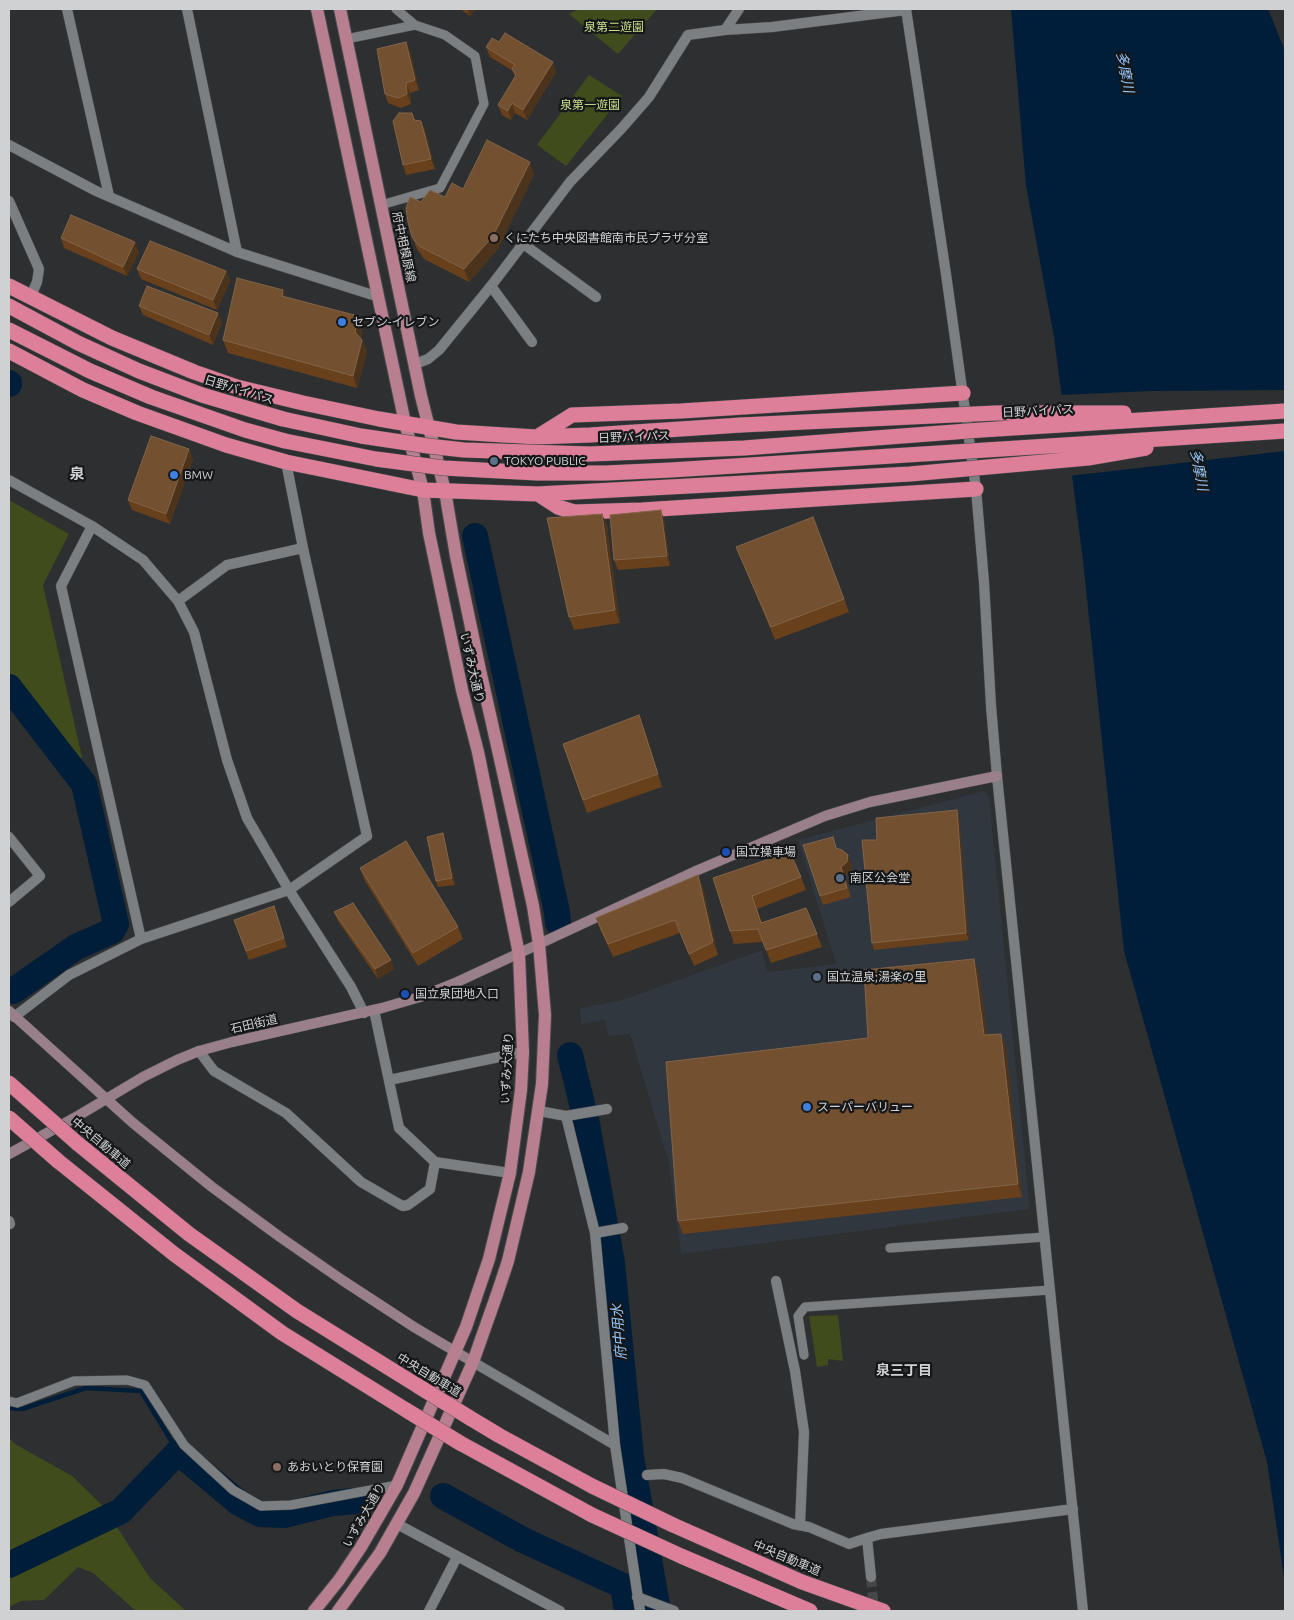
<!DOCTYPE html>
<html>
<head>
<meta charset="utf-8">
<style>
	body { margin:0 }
	#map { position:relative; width:1294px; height:1620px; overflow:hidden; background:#2d2f31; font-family:Ubuntu,sans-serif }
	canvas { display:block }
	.frame { position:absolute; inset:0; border:10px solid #d0d1d3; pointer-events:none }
</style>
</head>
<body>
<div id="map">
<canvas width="1294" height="1620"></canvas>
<div class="frame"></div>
</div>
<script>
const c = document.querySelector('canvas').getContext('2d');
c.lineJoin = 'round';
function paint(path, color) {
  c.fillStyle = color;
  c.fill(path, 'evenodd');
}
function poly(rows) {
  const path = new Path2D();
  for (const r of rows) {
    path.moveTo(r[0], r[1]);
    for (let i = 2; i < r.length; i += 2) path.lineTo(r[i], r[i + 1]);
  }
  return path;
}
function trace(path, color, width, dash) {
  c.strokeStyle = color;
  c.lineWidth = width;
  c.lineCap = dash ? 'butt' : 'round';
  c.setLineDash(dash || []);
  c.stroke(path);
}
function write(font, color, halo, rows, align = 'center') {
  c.font = font + ' Ubuntu,"Noto Sans JP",sans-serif';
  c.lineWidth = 4.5;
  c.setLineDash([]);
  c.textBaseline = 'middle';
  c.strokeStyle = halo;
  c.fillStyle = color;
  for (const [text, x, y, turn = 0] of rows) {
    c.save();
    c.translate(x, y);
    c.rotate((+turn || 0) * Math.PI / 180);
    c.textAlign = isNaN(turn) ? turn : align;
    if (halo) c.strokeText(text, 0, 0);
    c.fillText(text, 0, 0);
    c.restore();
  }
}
const built = poly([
	[984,791,989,796,1030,1209,681,1254,669,1163,630,1034,608,1036,605,1020,581,1024,580,1008,622,1000,762,950,767,972,836,964,798,840]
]);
const green = poly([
	[579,9,657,9,618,54,569,14],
	[589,75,622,96,566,166,537,145],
	[9,500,69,534,43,585,82,757,68,773,9,700],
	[838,1315,843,1361,828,1359,828,1365,817,1367,809,1316],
	[9,1438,15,1444,72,1476,104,1507,150,1578,186,1611,136,1611,93,1573,78,1567,44,1600,21,1601,9,1607]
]);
const water = poly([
	[1011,9,1268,9,1285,51,1285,1584,1267,1462,1124,951,1083,560,1054,337,1026,186]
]);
const pier = poly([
	[1285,390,1285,451,1069,476,1059,395,1151,391]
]);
const stream = poly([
	[9,1408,22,1409,86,1388,141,1391,178,1452]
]);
const river = poly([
	[9,384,9,383],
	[475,536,557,912,558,923],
	[9,687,84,784,116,924,112,931,76,947,13,991],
	[570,1055,587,1124,612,1263,631,1457,658,1611],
	[443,1496,523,1540,623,1586,627,1611],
	[9,1565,121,1511,178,1452,239,1503,260,1514,285,1515,333,1503,355,1501]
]);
const streetTunnel = poly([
	[871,1577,874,1611]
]);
const lane = poly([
	[396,9,415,25],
	[346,39,415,25,445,35,475,56,484,104,440,188,381,205],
	[890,1248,1045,1237],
	[804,1355,798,1316,805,1307,1050,1290],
	[9,1401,17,1403,74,1381,127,1380,145,1385,184,1445,233,1490,261,1506,291,1505,397,1485]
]);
const street = poly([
	[67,9,109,196],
	[187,9,237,252],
	[906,9,946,274,976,489,984,582,991,706,997,776,1083,1611],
	[725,30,739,9],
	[9,145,96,191,237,252,379,297],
	[9,201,39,269,37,282,30,298],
	[522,243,596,297],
	[491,286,532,342],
	[415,364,428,359,439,350,491,286,570,182,622,128,649,97,688,35,725,30,772,27,906,10],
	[9,480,92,526,143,560,178,601,194,632,227,760,247,818,289,890,351,987,364,1013],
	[92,526,61,586,141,939],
	[178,601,227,565,303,548],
	[9,837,40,876,9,902],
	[14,1017,69,975,141,939,289,890,367,836,303,548,286,462],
	[199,1051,214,1071,286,1113,361,1182,399,1204,403,1206,408,1205,430,1189,435,1162,399,1128,374,1010],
	[389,1080,523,1052],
	[539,1111,566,1116,595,1233,615,1445,640,1611],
	[566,1116,607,1109],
	[435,1162,510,1173],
	[9,1221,10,1224],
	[595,1233,623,1228],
	[776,1281,795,1371,804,1432,800,1525],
	[473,1362,615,1445],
	[647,1475,664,1474,682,1478,793,1524,809,1527,849,1544,867,1538],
	[397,1524,560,1611],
	[871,1577,867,1538,881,1534,1073,1509],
	[637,1597,674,1611],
	[429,1611,457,1557]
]);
const secondary = poly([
	[9,1011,133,1123,212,1187,280,1237,342,1280,414,1327,473,1362],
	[9,1154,76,1117,143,1077,177,1060,199,1051,232,1042,382,1008,420,997,455,983,698,870,825,816,870,802,997,776]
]);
const primary = poly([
	[314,1611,339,1580,361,1547,397,1485,466,1327,489,1259,510,1173,521,1090,523,1052,519,954,478,752,462,690,429,533,423,490,405,423,317,9],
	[338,1611,380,1553,414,1493,473,1362,497,1294,508,1261,529,1172,542,1084,545,1015,539,944,533,906,480,670,456,556,445,491,421,396,340,9]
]);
const highway = poly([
	[9,286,112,338,194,372,237,387,303,403,379,419,456,432,536,437,590,435,741,425],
	[9,306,78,343,139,371,202,395,283,419],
	[9,330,90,371,151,397,245,430,285,441],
	[9,351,83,390,137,413,226,445,286,462,423,490,538,494,745,483],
	[540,435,572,415,681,411,963,393],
	[538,494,558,507,574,512,642,510,976,489],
	[77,1143,189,1234,297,1311,418,1386],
	[58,1161,174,1254,282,1333,406,1410],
	[470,1418,500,1436,592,1486],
	[460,1443,592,1515],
	[673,1525,802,1582,883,1611],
	[681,1556,810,1611]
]);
const highwayBridge = poly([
	[283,419,361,436,428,446,464,450,590,454,744,448,981,430,1285,411],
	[741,425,996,413,1124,413],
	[285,441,376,459,444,468,537,473,606,473,671,470,1285,431],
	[745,483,910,474,1088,458,1146,448],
	[9,1083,77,1143],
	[9,1118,58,1161],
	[418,1386,470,1418],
	[406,1410,460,1443],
	[592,1486,673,1525],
	[592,1515,681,1556]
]);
const wall = poly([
	[460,9,476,9,470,16],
	[499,42,553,62,556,72,527,120,515,113,511,120,502,115,498,105,515,77,513,71,490,57,486,47],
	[410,51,419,90,410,93,411,104,401,108,388,103,385,94],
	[412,113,415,120,421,121,425,130,435,169,406,175,403,165],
	[534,174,498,249,469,282,424,259,417,249,412,237,421,202,445,197,463,189],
	[61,238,139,252,127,276,64,248],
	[137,269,226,271,230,281,217,310,141,279],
	[283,290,285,297,362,329,361,338,362,340,367,352,357,388,228,353,223,340],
	[139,306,218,313,222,323,213,345,143,315],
	[189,449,193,459,170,524,132,510,128,500],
	[602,514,607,526,620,623,574,630,569,617],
	[664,520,670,566,618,570,614,560],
	[736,547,844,599,849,612,775,640,741,559],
	[644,728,662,787,587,813,563,744],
	[957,810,959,817,969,940,874,950,872,943,877,840],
	[445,840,455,885,438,887,436,881],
	[837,848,852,865,851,871,845,876,851,897,823,905,820,896],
	[360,868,458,927,463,939,418,966,365,881],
	[698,875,703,888,718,955,694,966,680,933,613,957,601,931,596,918],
	[801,877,806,890,757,909,762,923,817,934,822,947,771,963,763,942,734,944,713,878],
	[334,912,391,960,394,969,378,979,338,921],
	[277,916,287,947,249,960,234,920],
	[979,972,987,1035,1006,1047,1022,1197,683,1234,678,1221,868,1038]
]);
const shadedWall = poly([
	[467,9,476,9,470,16],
	[406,42,410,51,419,90,415,80],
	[553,62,556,72,527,120,523,110],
	[406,83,410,93,411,104,407,94],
	[512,103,515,113,511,120,508,111],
	[421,121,425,130,435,169,431,159],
	[530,162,534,174,498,249,469,282,464,269],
	[135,242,139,252,127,276,123,267],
	[226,271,230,281,217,310,213,300],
	[283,290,288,303,282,296],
	[218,313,222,323,213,345,209,335],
	[358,316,362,329,359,345,355,332],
	[362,340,367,352,357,388,353,376],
	[189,449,193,459,170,524,166,514],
	[661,510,664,520,670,566,667,556],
	[602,514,607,526,620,623,615,610],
	[639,715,644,728,662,787,658,774],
	[957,810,959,817,969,940,966,933],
	[443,833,445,840,455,885,452,878],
	[848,855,852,865,851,871,845,876,851,897,841,867],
	[698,875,703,888,718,955,713,942],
	[974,959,979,972,989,1048,984,1035],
	[391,960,394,969,378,979,375,969],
	[1001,1034,1006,1047,1022,1197,1018,1184]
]);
const building = poly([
	[505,33,553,62,523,110,512,103,508,111,498,105,516,75,512,69,515,65,486,47,492,38,499,42,505,33],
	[406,42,415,80,406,83,407,94,398,98,385,94,377,49,406,42],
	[399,113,412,113,414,120,421,121,431,159,403,165,393,121,399,113],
	[487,140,530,162,493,236,464,269,419,246,412,237,408,222,406,208,410,197,421,202,430,190,445,197,452,183,463,189,487,140],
	[71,215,135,242,123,267,61,238,71,215],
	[150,241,226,271,213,300,137,269,150,241],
	[237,278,283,290,282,296,358,316,355,332,362,340,353,376,223,340,237,278],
	[147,286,218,313,209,335,139,306,147,286],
	[151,436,189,449,166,514,128,500,151,436],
	[661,510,667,556,614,560,610,515,661,510],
	[602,514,615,610,569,617,547,518,602,514],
	[813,517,844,599,771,627,736,547,813,517],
	[639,715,658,774,583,800,563,744,639,715],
	[957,810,966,933,872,943,862,840,877,840,876,818,957,810],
	[443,833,452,878,436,881,427,837,443,833],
	[833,837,836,848,842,850,848,855,847,862,841,867,847,888,820,896,803,845,833,837],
	[406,841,458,927,413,953,360,868,406,841],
	[790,852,801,877,752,896,761,923,806,908,817,934,766,950,758,929,730,931,713,878,790,852],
	[698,875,713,942,689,954,675,920,608,944,596,918,698,875],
	[353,903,391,960,375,969,334,912,353,903],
	[274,906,284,938,246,951,234,920,274,906],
	[974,959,984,1035,1001,1034,1018,1184,678,1221,666,1062,868,1038,864,970,974,959]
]);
const markers = [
	[494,238,5,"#8d6e63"],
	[342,322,5,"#3f7fe0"],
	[494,461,5,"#5c6f8a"],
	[174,475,5,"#3f7fe0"],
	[726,852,5,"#1a4fb4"],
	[840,878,5,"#5c6f8a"],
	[817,977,5,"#5c6f8a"],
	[405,994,5,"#1a4fb4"],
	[807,1107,5,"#3f7fe0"],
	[277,1467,5,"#8d6e63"]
];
const parkNames = [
	["泉第二遊園",614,27],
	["泉第一遊園",590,105]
];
const poiNames = [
	["くにたち中央図書館南市民プラザ分室",504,238],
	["セブン-イレブン",352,322],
	["TOKYO PUBLIC",504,461],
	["BMW",184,475],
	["国立操車場",736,852],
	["南区公会堂",850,878],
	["国立温泉;湯楽の里",827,977],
	["国立泉団地入口",415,994],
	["スーパーバリュー",817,1107],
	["あおいとり保育園",287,1467]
];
const streetNames = [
	["府中相模原線",404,247,78],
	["日野バイパス",239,390,17],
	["日野バイパス",1038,411,-3],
	["日野バイパス",634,437,-2],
	["いずみ大通り",472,668,77],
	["石田街道",254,1024,-13],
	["いずみ大通り",507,1068,-87],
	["中央自動車道",101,1143,40],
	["中央自動車道",429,1375,31],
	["いずみ大通り",364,1515,-60],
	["中央自動車道",787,1558,23]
];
const waterNames = [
	["多摩川",1125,72,79],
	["多摩川",1199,470,79],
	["府中用水",619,1332,-95]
];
const neighbourhoodNames = [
	["泉三丁目",904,1370]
];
const quarterNames = [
	["泉",77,474]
];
paint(built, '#31373e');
paint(green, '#414c1c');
paint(water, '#001e39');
paint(pier, '#2d2f31');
trace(stream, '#001e39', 4.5);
trace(river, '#001e39', 26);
trace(streetTunnel, '#454749', 10, [10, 5]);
trace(lane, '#494b4d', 10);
trace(street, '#494b4d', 11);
trace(secondary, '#494b4d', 11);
trace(primary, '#494b4d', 14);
trace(highway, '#494b4d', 16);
trace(lane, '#7c7f82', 9);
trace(street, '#7c7f82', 10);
trace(secondary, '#997f89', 10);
trace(primary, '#b77f90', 12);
trace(highway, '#de7f99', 15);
trace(highwayBridge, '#494b4d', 16, []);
trace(highwayBridge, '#de7f99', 15);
paint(wall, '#68401c');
paint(shadedWall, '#4c331c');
paint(building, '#73502f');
trace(building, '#826449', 1);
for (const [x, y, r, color] of markers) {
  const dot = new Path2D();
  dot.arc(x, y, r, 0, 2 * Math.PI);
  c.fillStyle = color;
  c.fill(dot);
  trace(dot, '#161718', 2);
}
write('12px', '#cadf8b', '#161718', parkNames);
write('12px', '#d0d1d3', '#161718', poiNames, 'left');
write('12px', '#d0d1d3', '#161718', streetNames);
write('italic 14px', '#93c3f5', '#161718', waterNames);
write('bold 14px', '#d0d1d3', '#161718', neighbourhoodNames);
write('bold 15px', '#d0d1d3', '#161718', quarterNames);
</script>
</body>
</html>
